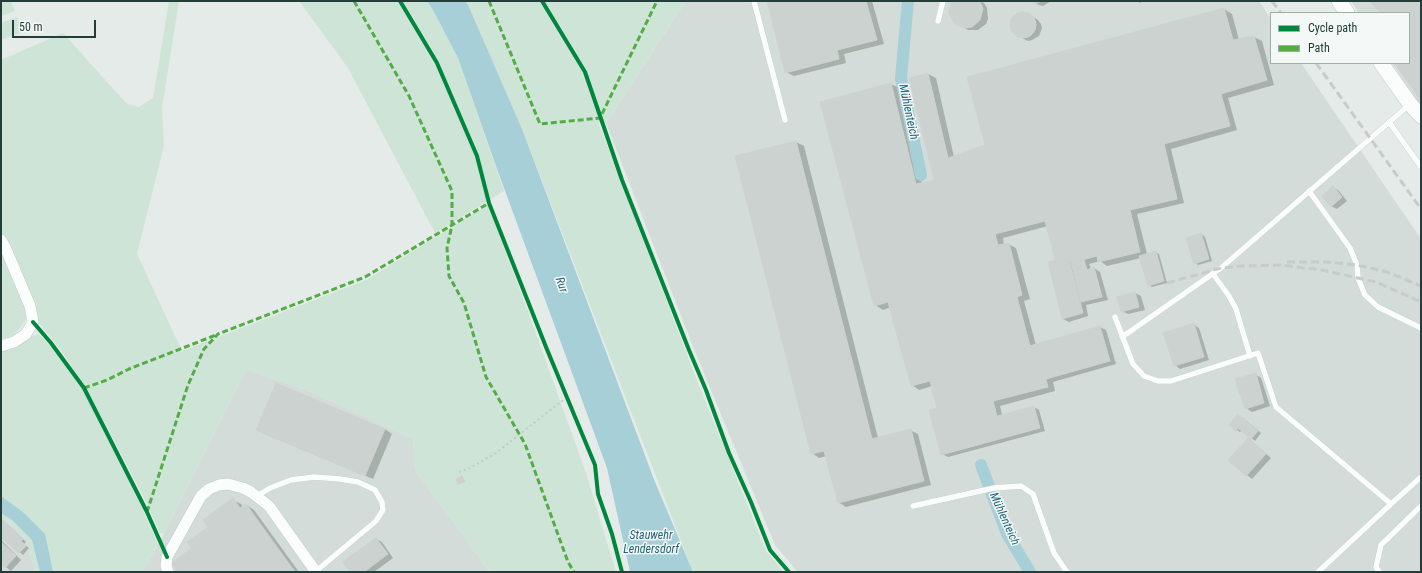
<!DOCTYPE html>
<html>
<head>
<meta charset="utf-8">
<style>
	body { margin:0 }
	#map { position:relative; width:1422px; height:573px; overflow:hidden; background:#e5ebe8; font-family:"Roboto Condensed",sans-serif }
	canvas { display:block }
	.frame { position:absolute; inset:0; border:2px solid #233e38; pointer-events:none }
	.legend { position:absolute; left:1270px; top:12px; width:140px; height:52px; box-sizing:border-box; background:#f4f9f7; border:1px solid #a0aeab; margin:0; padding:5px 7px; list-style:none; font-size:12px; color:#233e38 }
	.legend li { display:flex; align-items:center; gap:8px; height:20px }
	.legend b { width:20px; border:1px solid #a0aeab }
	.scale { position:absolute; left:12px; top:20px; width:84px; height:18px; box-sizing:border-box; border:2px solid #233e38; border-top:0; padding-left:5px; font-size:12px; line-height:14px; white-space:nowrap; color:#233e38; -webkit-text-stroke:3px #f4f9f7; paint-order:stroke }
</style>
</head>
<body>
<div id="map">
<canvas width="1422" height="573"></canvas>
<div class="frame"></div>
<ul class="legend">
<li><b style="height:5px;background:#00873e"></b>Cycle path</li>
<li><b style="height:5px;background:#53ad46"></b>Path</li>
</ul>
<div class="scale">50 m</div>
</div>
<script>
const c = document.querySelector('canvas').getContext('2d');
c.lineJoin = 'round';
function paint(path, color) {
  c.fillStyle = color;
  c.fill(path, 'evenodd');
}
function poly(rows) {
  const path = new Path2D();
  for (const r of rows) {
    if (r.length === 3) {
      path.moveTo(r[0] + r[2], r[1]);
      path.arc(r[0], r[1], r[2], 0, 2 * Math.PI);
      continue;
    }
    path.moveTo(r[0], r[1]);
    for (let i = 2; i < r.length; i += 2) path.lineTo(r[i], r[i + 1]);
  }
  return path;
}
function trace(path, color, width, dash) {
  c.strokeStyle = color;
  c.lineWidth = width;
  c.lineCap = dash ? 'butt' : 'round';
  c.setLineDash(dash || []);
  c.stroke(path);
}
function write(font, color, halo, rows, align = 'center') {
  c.font = font + ' "Roboto Condensed",sans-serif';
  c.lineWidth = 3;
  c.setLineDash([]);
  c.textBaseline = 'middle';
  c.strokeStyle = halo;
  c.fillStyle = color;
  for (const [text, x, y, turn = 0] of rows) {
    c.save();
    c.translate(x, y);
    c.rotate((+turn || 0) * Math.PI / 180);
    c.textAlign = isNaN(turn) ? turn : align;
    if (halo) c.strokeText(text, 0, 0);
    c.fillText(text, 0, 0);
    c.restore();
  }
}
const built = poly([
	[686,1,1259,1,1271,19,1271,63,1301,63,1421,239,1421,572,798,572,775,545,694,349,606,123],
	[1351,1,1421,1,1421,105,1416,101,1392,63,1409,63,1409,13,1359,13],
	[246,370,309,391,413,439,415,470,483,563,490,572,142,572,164,534],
	[3,518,26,540,35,572,1,572,1,520]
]);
const green = poly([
	[1,1,11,1,15,11,1,16],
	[169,1,179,1,162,108,164,146,137,254,182,351,366,280,488,205,527,309,586,473,616,572,491,572,483,563,415,470,413,439,309,391,246,370,164,534,160,533,145,500,87,389,60,349,39,323,34,305,9,244,1,232,1,60,63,33,127,104,139,107,153,98],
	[299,1,427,1,433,10,458,58,504,191,435,233,348,68],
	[465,1,686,1,606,123,598,122,696,378,766,551,784,572,694,572,691,567,522,129,501,81],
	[17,17,22,32,1,40,1,23],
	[1,251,26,307,26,319,20,328,12,336,1,340],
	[39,334,56,353,84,391,140,503,158,544,142,572,35,572,26,540,3,518,1,520,1,350,30,336]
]);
const water = poly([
	[427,1,465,1,468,5,522,129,655,482,693,572,630,572,607,468,497,169,458,58,433,10],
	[1,496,24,513,45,534,53,572,40,572,32,540,12,520,1,513]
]);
const shadow = poly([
	[768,1,872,1,884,44,844,54,846,63,794,76,786,72],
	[955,1,980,1,984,3,987,8,988,19,986,24,978,30,968,30,957,24],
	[1031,1,1051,1,1043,6,1039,5],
	[1136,1,1143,1,1140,3],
	[1224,9,1232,14,1239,40,1254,37,1262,41,1274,85,1228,98,1237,130,1171,149,1184,203,1137,214,1147,254,1155,252,1159,254,1167,283,1152,287,1149,285,1141,258,1107,266,1100,261,1089,264,1091,269,1094,268,1100,272,1108,300,1086,305,1088,316,1069,322,1063,319,1059,260,1056,258,1048,226,1003,238,1004,245,1008,244,1016,248,1030,299,1024,301,1036,345,1100,327,1106,330,1116,364,1053,382,1055,391,1000,406,1002,415,1034,407,1039,410,1045,431,948,457,942,454,930,411,938,409,932,386,919,390,912,385,891,307,883,310,875,305,821,103,891,84,899,88,922,184,935,181,928,74,936,78,954,157,986,146],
	[1020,13,1028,14,1038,20,1041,24,1042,28,1039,36,1032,40,1028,41,1016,35,1011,28,1011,19,1016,14],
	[796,142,804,146,878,438,910,430,918,434,931,485,846,507,838,502,827,456,819,458,812,453],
	[1333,187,1339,191,1347,201,1337,209,1331,206],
	[1201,234,1205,237,1212,261,1198,265,1195,263],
	[1135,293,1141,296,1145,310,1128,314,1122,311],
	[1193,324,1199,328,1209,360,1180,369,1175,365],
	[1255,374,1261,378,1270,406,1252,412,1246,408],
	[1242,417,1261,433,1255,441,1242,430,1240,432,1237,430],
	[385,429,392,434,373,479,265,434,257,430],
	[1249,439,1254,443,1271,458,1252,479,1247,475,1230,460],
	[233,500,241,504,243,507,246,505,254,510,299,572,180,572,193,549,210,527],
	[1,523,6,523,26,542,24,544,29,548,23,555,1,535],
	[376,539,382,542,393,558,374,572,351,572],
	[1,540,21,560,11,571,1,563]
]);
const canal = poly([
	[908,1,901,78,921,175],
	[981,465,1007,534,1030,572]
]);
const building = poly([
	[767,1,866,1,877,40,837,50,839,59,785,73,767,1],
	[952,1,980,1,983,9,980,20,972,27,966,28,956,25,950,16,949,11,952,1],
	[1027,1,1041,1,1037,3,1027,1],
	[1369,1,1421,1,1421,101,1395,63,1409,63,1409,13,1381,13,1369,1],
	[1224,8,1233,40,1254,36,1267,80,1221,94,1230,126,1164,144,1177,199,1130,210,1140,252,1098,262,1097,256,1071,263,1068,256,1055,259,1045,221,995,234,998,245,1009,243,1022,295,1017,297,1030,346,1036,344,1048,387,993,401,997,416,935,433,929,410,937,408,930,381,911,386,888,302,874,306,820,102,891,83,916,184,934,180,909,78,928,73,948,158,985,145,967,77,1224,8],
	[1023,25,13],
	[796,141,872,439,911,429,924,481,838,503,824,451,811,454,735,156,796,141],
	[1333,186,1342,197,1331,207,1322,196,1333,186],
	[1201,233,1209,259,1194,264,1186,238,1201,233],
	[1156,251,1164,281,1148,286,1139,256,1156,251],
	[1068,256,1083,313,1062,319,1048,262,1068,256],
	[1084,260,1087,270,1094,267,1102,297,1081,302,1071,263,1084,260],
	[1135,292,1139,307,1121,312,1117,297,1135,292],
	[1194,323,1204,357,1174,366,1163,333,1194,323],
	[1100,326,1110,361,1046,379,1036,344,1100,326],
	[1256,373,1264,403,1245,409,1235,379,1256,373],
	[276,383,385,429,365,476,256,430,276,383],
	[1034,406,1040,428,941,455,935,433,1034,406],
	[1238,414,1258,431,1251,439,1238,428,1236,431,1229,425,1238,414],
	[1248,438,1266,454,1246,476,1228,460,1248,438],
	[462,476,465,482,458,484,456,479,462,476],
	[233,498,240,508,246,504,295,572,178,572,172,563,192,548,187,542,208,527,203,520,233,498],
	[3,520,23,539,21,541,26,546,19,553,1,537,1,522,3,520],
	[376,538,388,554,364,572,359,572,349,557,376,538],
	[1,542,16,556,5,568,1,564,1,542],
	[349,557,359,572,350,572,343,562,349,557]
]);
const path = poly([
	[459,472,468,469,496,453,567,397]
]);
const service = poly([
	[754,1,785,120],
	[938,21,943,1],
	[1389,122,1421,167],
	[1309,191,1350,248,1357,265,1358,278,1365,295,1378,307,1421,328],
	[1213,274,1229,296,1236,309,1250,356],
	[1115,317,1133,364,1144,376,1158,381,1171,381,1258,353,1276,407,1391,504,1421,477],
	[1122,337,1221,268,1409,105],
	[257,496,270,488,291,480,314,477,340,479,358,482,375,490,382,502,383,510,376,521,316,571],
	[913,506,994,488,1021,486,1033,494,1054,553,1067,572],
	[1318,572,1391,504],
	[1379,572,1376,567,1381,545,1421,506]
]);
const minor = poly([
	[1,240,5,247,30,306,33,322,26,334,14,342,1,346],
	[168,572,166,566,167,557,201,496,209,489,219,485,228,484,243,488,251,492,269,506,316,572]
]);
const secondary = poly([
	[1339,1,1347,13],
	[1381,63,1410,104,1421,116]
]);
const rail = poly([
	[1272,1,1281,13],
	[1316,63,1421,209],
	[1287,262,1327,262,1357,265,1387,272,1421,286],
	[1167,283,1221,268,1243,266,1281,265,1322,270,1376,282,1421,302]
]);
const quiet = poly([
	[354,1,409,96,452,191,452,225,447,248,449,276,464,303,486,377,525,444,568,562,574,572],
	[489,1,540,124,600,118,657,1],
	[84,388,107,380,129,369,216,335],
	[147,512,188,385,204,349,218,334,365,277,489,203]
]);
const cycleway = poly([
	[400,1,437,63,477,156,489,203,546,347,595,465,598,494,612,534,622,572],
	[542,1,585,72,622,180,689,350,706,390,729,453,751,502,770,550,789,572],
	[33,322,51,343,84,388,147,512,167,557]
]);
const waterNames = [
	["Mühlenteich",908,112,78],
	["Rur",561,285,70],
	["Mühlenteich",1004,519,66],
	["Stauwehr",651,536],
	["Lendersdorf",651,550]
];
paint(built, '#d3dcd8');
paint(green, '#cee4d6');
paint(water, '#a7cfd8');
paint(shadow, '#0003');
trace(canal, '#a7cfd8', 12);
paint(building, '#ccd2d0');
trace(building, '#ced3d1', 1);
trace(service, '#c2c8c5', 6);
trace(minor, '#c2c8c5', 12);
trace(secondary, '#c1c8c6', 16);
trace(path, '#c2cac8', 2, [2, 3]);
trace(service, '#fbfcfc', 5.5);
trace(minor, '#fbfcfc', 11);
trace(secondary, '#fbfcfc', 15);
trace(rail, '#c7ccca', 3, [8, 4]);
trace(quiet, '#53ad46', 3, [6, 3]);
trace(cycleway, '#00873e', 4);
write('italic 12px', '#1d657a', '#f4f9f7', waterNames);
</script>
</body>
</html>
